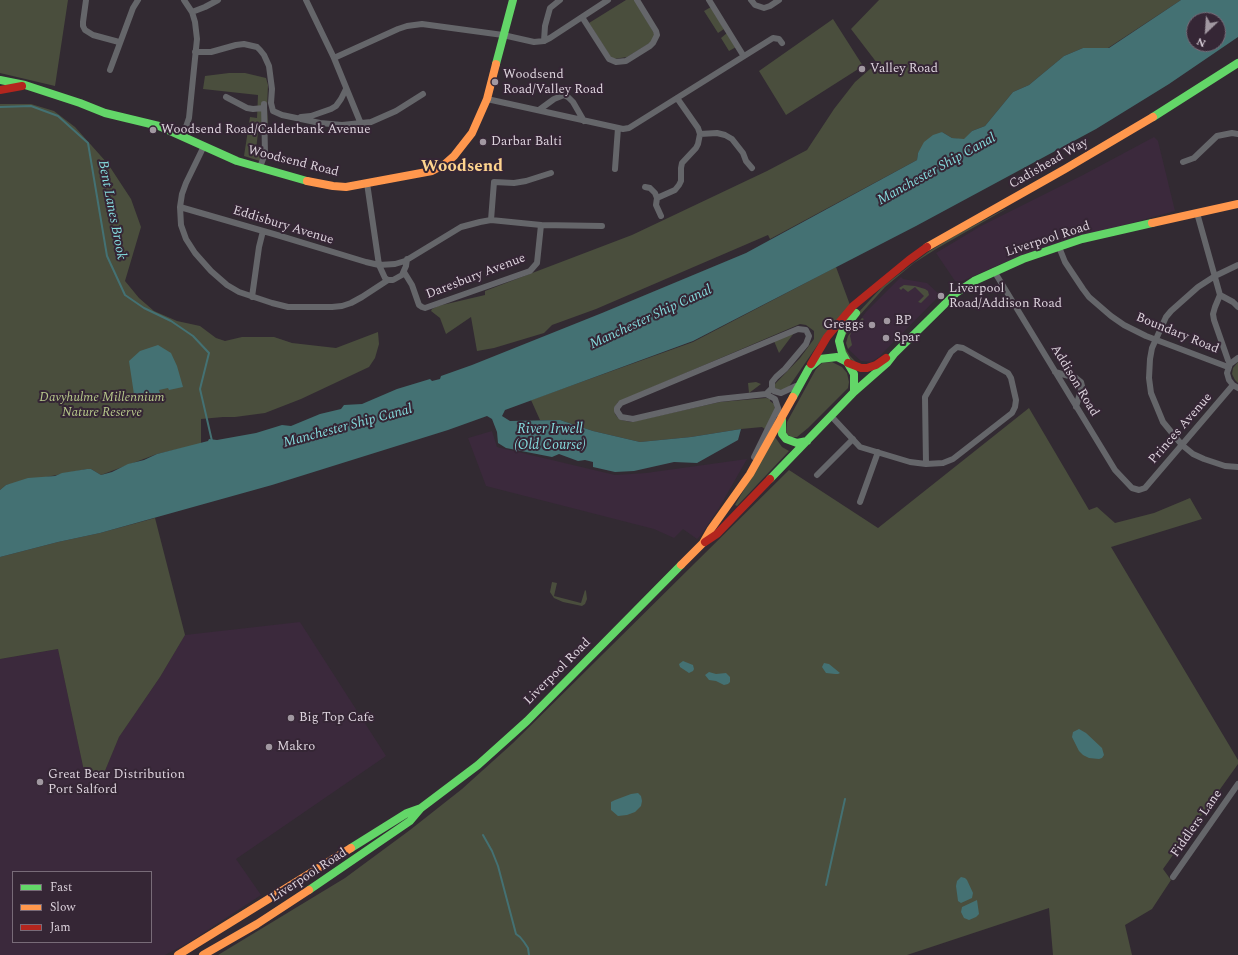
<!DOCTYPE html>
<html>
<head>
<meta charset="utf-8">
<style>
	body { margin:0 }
	#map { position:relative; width:1238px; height:955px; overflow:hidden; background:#322a32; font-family:Spectral,serif }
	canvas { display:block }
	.legend { position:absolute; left:12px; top:871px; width:140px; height:72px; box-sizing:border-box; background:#352635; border:1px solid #786b78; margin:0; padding:5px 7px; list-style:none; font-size:12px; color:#ddd3dd }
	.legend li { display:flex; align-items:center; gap:8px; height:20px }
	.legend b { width:20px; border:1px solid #786b78 }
	.north { position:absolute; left:1186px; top:12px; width:40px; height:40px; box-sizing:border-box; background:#352635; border:1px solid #786b78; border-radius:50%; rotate:205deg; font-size:11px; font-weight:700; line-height:16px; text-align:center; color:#ddd3dd }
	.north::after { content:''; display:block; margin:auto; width:14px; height:18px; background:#a198a1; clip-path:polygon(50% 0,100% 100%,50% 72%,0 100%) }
</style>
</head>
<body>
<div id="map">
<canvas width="1238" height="955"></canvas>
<ul class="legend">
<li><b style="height:5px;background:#63d668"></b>Fast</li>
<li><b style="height:5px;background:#ff974d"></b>Slow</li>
<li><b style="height:5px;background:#b3261e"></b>Jam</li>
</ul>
<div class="north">N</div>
</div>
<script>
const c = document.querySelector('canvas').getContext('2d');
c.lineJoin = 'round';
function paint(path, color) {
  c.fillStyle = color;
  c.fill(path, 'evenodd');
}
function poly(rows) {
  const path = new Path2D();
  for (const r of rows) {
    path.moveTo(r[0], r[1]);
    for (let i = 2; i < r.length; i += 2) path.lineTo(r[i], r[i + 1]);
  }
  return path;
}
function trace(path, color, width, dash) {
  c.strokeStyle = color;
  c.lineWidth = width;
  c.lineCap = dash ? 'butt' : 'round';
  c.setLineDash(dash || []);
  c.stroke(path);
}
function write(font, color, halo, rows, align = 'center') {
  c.font = font + ' Spectral,serif';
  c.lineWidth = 4;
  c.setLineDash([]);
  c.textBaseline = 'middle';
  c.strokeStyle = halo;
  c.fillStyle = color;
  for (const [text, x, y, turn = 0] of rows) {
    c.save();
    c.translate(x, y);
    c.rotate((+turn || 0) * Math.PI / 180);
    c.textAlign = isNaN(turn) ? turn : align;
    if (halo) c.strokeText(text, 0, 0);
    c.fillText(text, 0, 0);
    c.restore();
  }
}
const built = poly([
	[1154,137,1158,141,1175,211,1055,244,1003,263,960,282,955,281,936,253,981,226,1083,175],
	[901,277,903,279,927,283,940,295,879,357,871,362,861,361,848,349,846,343,848,336,866,312],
	[492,431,497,447,615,475,646,473,747,459,719,508,701,535,697,539,683,529,674,538,654,529,486,486,468,438],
	[300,622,386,756,236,859,261,895,188,943,165,955,0,955,0,659,58,649,84,771,102,778,119,737,160,677,185,635],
	[13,872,151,872,151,942,13,942]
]);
const green = poly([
	[0,0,68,0,55,86,0,73],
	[626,0,635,0,655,35,653,41,627,57,614,59,610,56,589,23],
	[879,0,1181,0,1108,48,1083,48,1064,56,1029,85,1013,92,985,126,972,131,964,140,952,138,942,132,918,153,917,160,770,239,768,235,596,309,552,325,544,333,494,348,477,351,471,317,446,334,440,318,431,311,432,309,438,306,485,295,485,291,632,235,767,171,807,150,834,109,855,82,877,63,851,29],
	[711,7,724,29,718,33,704,11],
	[833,19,863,66,786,115,759,71],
	[727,33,736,47,729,51,721,38],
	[229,73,245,73,266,78,268,85,267,108,268,123,259,123,256,150,265,151,263,162,244,156,250,117,257,118,258,95,203,89,205,76],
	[0,104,31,104,54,111,75,127,108,164,131,199,141,227,125,281,139,298,154,311,177,321,200,326,216,338,225,341,242,337,274,337,292,343,336,348,378,332,379,344,375,358,369,367,301,399,265,413,235,417,223,417,201,419,201,444,157,454,101,475,91,469,87,469,6,485,0,490],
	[1005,209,1006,209,936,249,914,263,885,287,858,317,843,339,843,344,850,356,856,362,856,364,843,352,841,338,856,315,882,287,928,252,958,234],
	[836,267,850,305,821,340,788,388,783,390,776,389,774,385,800,358,814,339,814,331,806,325,800,324,618,402,614,408,615,414,618,418,621,420,631,422,720,402,766,398,770,399,770,401,774,404,775,409,765,429,762,427,741,429,691,437,640,442,593,431,560,420,540,420,531,400,693,342],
	[904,285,915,286,925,289,928,291,929,295,921,303,918,302,924,296,915,287,908,292,903,288,901,290,899,288],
	[862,318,864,319,851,332,850,336,852,345,848,349,846,343,848,336],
	[794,333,779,353,774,341],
	[832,362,842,367,847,373,849,382,848,388,808,428,797,437,791,437,786,433,787,422,816,369,822,363],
	[1238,362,1238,383,1235,380,1232,374,1233,368],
	[756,382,761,384,749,393,748,383],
	[1029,408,1089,510,1097,507,1115,523,1154,513,1190,498,1202,519,1111,547,1238,760,1238,764,1163,869,1171,880,1152,909,1125,925,1132,955,1053,955,1049,908,907,955,218,955,345,878,410,830,462,789,513,743,789,470,878,528],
	[775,437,782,447,789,451,737,506,735,505],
	[155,518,185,635,160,677,119,737,102,778,84,771,58,649,0,659,0,557,58,542,100,533],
	[552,582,557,583,554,596,581,603,585,590,586,591,587,599,585,604,582,606,563,602,554,598,550,592]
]);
const water = poly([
	[1181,0,1238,0,1238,37,1169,84,1096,129,916,226,693,341,505,410,502,416,510,421,560,420,593,431,640,442,691,437,741,429,738,440,697,463,674,462,634,471,615,472,593,467,593,462,585,460,578,461,559,454,552,457,506,448,498,443,497,432,492,419,487,416,448,430,272,485,100,533,58,542,0,557,0,490,6,485,28,478,55,476,62,473,87,469,91,469,101,475,112,472,128,464,144,460,157,454,208,441,209,439,217,440,256,433,282,425,291,426,320,414,341,409,344,405,362,404,397,389,430,379,432,381,440,379,441,376,472,365,602,313,746,253,917,160,918,153,924,142,933,135,942,132,952,138,964,139,972,131,985,126,1013,92,1029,85,1064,56,1083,48,1109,48],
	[1194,20,1218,20,1218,44,1194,44],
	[158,345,171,353,177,366,183,387,169,390,168,388,159,390,160,393,154,394,155,397,135,401,129,361,140,351],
	[683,661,693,665,694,669,693,671,689,673,680,667,679,664],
	[824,663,829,664,840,673,838,674,835,674,826,673,822,667],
	[709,672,716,674,726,673,730,677,730,682,728,684,724,685,716,681,709,680,705,675],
	[1079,729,1086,733,1102,748,1104,755,1102,758,1099,759,1089,758,1083,755,1079,751,1072,737,1073,732],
	[638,793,641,796,642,801,641,806,635,812,627,815,618,816,611,810,611,802,615,800,631,794],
	[961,877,965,878,967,880,973,893,972,898,961,903,958,901,956,886,957,881],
	[977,900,979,914,976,917,969,920,964,918,961,912,962,907]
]);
const stream = poly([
	[0,107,31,106,58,116,88,143,107,256,125,295,144,308,171,321,193,336,209,353,200,389,212,441],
	[483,835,492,851,498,866,516,934,520,937,524,942,528,948,529,955],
	[826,885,845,799]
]);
const street = poly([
	[86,0,83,22,83,26,85,30,93,35,119,42],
	[306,0,334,58,361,124],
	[709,0,743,55],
	[751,0,755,5,764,8,770,6,779,0],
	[192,12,205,7,218,0],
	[582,17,609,59,616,62,626,61,650,46,653,43,657,35,656,31,637,0],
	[544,41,545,26,550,8,560,0],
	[195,52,211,52,236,45,244,44,257,47,260,50,264,55,269,66,272,89,271,103,273,111,282,115,320,123,342,125,371,122,396,111,423,94],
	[334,58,398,29,407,26,422,24,503,35,534,42,544,41,550,38,608,0],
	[110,70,133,8,138,0],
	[226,97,247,108,253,109,264,108],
	[487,99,623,129,629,128,773,38,779,39,782,43],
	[539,110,554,99,564,95,568,97,573,102,584,121],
	[301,117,311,116,331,109,336,106,341,99,346,89],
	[700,134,717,133,725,135,732,139,743,153,746,161,752,168],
	[183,136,189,118,197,39,195,22,192,12,184,0],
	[204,146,186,183,182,194,180,207,181,225,186,239,195,253,211,271,227,285,239,292,272,303,288,307,332,307,342,306,351,303,362,297,388,280],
	[1183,162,1194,158,1217,136,1232,133,1238,134],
	[260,167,265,154,264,104],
	[615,169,618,128],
	[367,183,379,265,385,278,388,280,393,280,402,275,406,266,407,259],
	[645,187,650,188,655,193,657,198,656,205,661,216],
	[657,198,675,190,679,185,681,181,681,168,682,163,696,148,698,144,700,134,698,128,677,98],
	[180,207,277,235,366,262,379,265,395,264,405,261,461,227,480,222,491,220,541,225,602,226],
	[1197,213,1220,295,1215,307,1213,314,1214,320,1228,360,1230,364],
	[491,220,494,182,514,183,526,181,551,173],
	[1059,247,1065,262,1083,289,1089,297,1111,316,1124,325,1146,336,1228,367],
	[1238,265,1215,276,1198,287,1171,311,1166,317,1152,348,1150,359,1149,378,1151,393,1163,422,1182,445,1193,454,1204,459,1225,466,1238,467],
	[994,271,1115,470,1132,488,1139,490,1145,488,1233,385],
	[404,272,412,285,419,305,422,307,425,308,530,271,537,263,541,225],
	[1220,295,1233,302,1238,307],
	[252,297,259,247,263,231],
	[1238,358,1230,364,1227,373,1229,380,1233,385,1238,388],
	[1055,372,1076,378,1081,382,1082,386,1076,407],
	[772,388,774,391,781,393,796,386],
	[766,394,772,388,772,382,776,377,785,369,806,344,809,336,806,330,798,329,621,403,617,408,617,411,621,417,633,419,719,399,766,394,775,399,781,417],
	[832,417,860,447,910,462,926,464,943,463,953,459,1012,413,1015,407,1016,400,1011,378,1008,373,963,348,957,347,951,352,925,397,926,464],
	[754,457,778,408],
	[817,475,853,439],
	[860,502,878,452],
	[1173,877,1238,784]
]);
const fast = poly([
	[496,64,513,0],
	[0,80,25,85,80,103,105,113,159,126,237,161,307,181],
	[1153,117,1238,63],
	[854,392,887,363,894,354,956,293,974,281,1023,259,1082,239,1152,223],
	[793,397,809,368,820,359,837,357,847,362],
	[782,420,782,434,786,439,797,443,807,441],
	[770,479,854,392,854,374,842,353,839,341,843,329,856,313],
	[351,848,407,813,421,808],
	[309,890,410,821,421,808,478,765,527,721,681,565]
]);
const slow = poly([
	[307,181,333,186,346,187,432,171,445,164,454,156,472,133,487,99,496,64],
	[1152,223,1238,204],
	[927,247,1065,169,1153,117],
	[681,565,703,543,711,529,750,474,793,397],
	[178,955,351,848],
	[203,955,257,924,309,890]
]);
const jam = poly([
	[0,90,22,86],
	[848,363,861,368,867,368,876,365,886,358],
	[811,364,827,337,853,306,909,260,927,247],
	[705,542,717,534,770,479]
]);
const markers = [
	[862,69,4,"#a198a1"],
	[495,82,4,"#a198a1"],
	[153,130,4,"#a198a1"],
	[483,142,4,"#a198a1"],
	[941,296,4,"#a198a1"],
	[887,321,4,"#a198a1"],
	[872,325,4,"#a198a1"],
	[886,338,4,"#a198a1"],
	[291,718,4,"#a198a1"],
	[269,747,4,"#a198a1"],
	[40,782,4,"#a198a1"]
];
const poiNames = [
	["Valley Road",870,69],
	["Woodsend",503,75],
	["Road/Valley Road",503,90],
	["Woodsend Road/Calderbank Avenue",161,130],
	["Darbar Balti",491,142],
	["Liverpool",949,289],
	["Road/Addison Road",949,304],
	["BP",895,321],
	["Greggs",864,325,"right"],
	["Spar",894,338],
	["Big Top Cafe",299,718],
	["Makro",277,747],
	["Great Bear Distribution",48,775],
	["Port Salford",48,790]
];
const streetNames = [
	["Woodsend Road",293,162,14],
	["Cadishead Way",1049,164,-30],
	["Eddisbury Avenue",283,226,17],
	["Liverpool Road",1048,240,-18],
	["Daresbury Avenue",476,277,-21],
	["Boundary Road",1177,334,22],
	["Addison Road",1074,381,59],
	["Princes Avenue",1181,429,-49],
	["Liverpool Road",558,672,-45],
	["Fiddlers Lane",1197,824,-55],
	["Liverpool Road",309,876,-33]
];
const parkNames = [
	["Davyhulme Millennium",102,398],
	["Nature Reserve",102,413]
];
const waterNames = [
	["Manchester Ship Canal",937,170,-29],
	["Bent Lanes Brook",111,210,79],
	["Manchester Ship Canal",651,318,-25],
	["Manchester Ship Canal",348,427,-15],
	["River Irwell",550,430],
	["(Old Course)",550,446]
];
const districtNames = [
	["Woodsend",462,168]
];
paint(built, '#3b293c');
paint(green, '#4a4e3d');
paint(water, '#447173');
trace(stream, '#447173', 2);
trace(street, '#65666a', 6);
trace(fast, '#63d668', 8);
trace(slow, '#ff974d', 8);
trace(jam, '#b3261e', 8);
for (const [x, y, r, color] of markers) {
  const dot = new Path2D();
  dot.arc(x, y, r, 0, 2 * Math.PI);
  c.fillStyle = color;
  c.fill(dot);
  trace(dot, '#352635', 1.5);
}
write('13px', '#ddd3dd', '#352635', poiNames, 'left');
write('13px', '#ddd3dd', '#352635', streetNames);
write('italic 13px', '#b7c88b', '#352635', parkNames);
write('italic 14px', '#85dcde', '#352635', waterNames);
write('bold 17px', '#fed48e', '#352635', districtNames);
</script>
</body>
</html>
